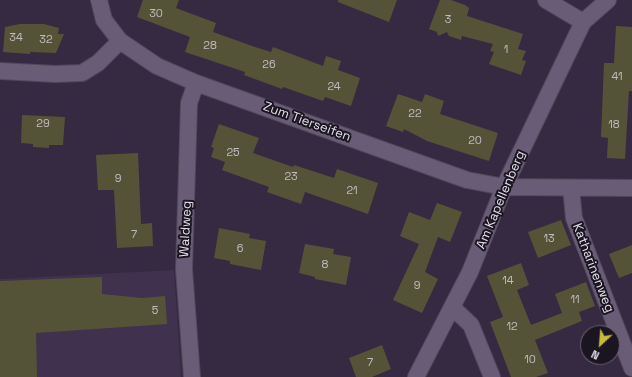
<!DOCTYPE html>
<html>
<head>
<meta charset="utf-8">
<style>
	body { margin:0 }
	#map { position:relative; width:632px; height:377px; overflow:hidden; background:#352a41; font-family:"Space Grotesk",sans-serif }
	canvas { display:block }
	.north { position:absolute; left:580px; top:325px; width:40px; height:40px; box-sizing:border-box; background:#1a1520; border:1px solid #6b6572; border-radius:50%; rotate:206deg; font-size:11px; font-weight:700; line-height:16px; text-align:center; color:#e5deed }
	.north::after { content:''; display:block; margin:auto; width:14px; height:18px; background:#c7bb3c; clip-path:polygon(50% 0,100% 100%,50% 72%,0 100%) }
</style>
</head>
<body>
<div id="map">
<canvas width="632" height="377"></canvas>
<div class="north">N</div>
</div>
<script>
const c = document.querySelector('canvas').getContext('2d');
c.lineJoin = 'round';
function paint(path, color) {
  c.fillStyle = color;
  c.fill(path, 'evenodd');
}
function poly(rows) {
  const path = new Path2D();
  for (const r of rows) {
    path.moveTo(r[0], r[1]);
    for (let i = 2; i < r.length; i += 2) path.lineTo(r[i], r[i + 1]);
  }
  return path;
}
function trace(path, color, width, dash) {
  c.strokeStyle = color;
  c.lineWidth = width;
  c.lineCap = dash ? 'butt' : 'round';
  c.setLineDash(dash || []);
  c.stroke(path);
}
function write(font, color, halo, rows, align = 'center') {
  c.font = font + ' "Space Grotesk",sans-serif';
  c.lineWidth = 4;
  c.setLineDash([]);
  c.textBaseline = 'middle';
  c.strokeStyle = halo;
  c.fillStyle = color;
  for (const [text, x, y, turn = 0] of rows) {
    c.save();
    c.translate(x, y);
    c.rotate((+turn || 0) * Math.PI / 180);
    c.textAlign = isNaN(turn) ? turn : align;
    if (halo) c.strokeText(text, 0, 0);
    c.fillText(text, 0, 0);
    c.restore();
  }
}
const built = poly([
	[174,270,181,377,0,377,0,279]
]);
const building = poly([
	[143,0,179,0,176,8,216,23,213,32,255,47,271,52,273,47,323,66,326,56,341,61,338,70,360,78,351,106,325,97,323,101,283,87,282,89,244,75,245,72,185,52,190,37,137,17],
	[338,0,397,0,389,22,338,2],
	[440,0,451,0,465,5,469,8,467,16,523,34,518,49,526,51,522,60,526,61,521,75,489,64,494,52,490,51,493,44,462,36,461,40,449,36,447,32,438,36,437,32,429,29],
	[20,24,44,24,59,28,58,34,64,34,56,53,30,52,30,54,3,52,5,27],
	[616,26,632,27,632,91,629,91,625,159,607,158,608,138,601,137,604,63,614,63],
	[398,94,422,102,425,94,444,101,440,114,498,133,489,161,427,141,404,129,403,132,386,126],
	[22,115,65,117,63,145,49,145,49,148,33,147,33,144,21,143],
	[219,124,259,138,253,153,293,167,294,165,334,178,337,169,378,183,368,214,305,192,301,204,267,192,269,187,222,170,225,162,211,157,214,148,211,147],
	[138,153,141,224,152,223,153,246,117,248,114,190,98,190,96,155],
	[437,203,462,212,450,242,438,237,425,272,438,279,422,313,393,300,419,244,400,236,409,212,430,220],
	[561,220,571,245,538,258,528,232],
	[219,228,250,234,249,238,266,241,261,270,230,264,230,261,214,258],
	[305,244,334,249,333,254,351,257,346,285,315,279,315,277,299,273],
	[632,245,632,273,619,278,609,254],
	[521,263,529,285,517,290,531,325,562,313,555,294,586,282,595,306,579,312,582,321,535,340,548,373,536,377,511,377,490,322,503,317,487,276],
	[102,277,102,294,142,298,165,296,167,324,36,333,37,377,0,377,0,281],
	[382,345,391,369,372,377,356,377,349,358]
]);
const street = poly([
	[99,0,104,20,120,41,157,66,196,83,467,180,504,187,632,188],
	[546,0,583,22],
	[0,71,55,74,82,73,98,63,120,41],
	[571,188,574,218,632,368],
	[453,308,471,325,492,377],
	[192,377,184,269,189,103,196,83],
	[416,377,470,272,504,187,583,22,608,0]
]);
const numberNames = [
	["30",156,14],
	["3",448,20],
	["34",16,38],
	["32",46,40],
	["28",210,46],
	["1",506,50],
	["26",269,65],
	["41",617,77],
	["24",334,87],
	["22",415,114],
	["29",43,124],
	["18",614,125],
	["20",475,141],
	["25",233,153],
	["23",291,177],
	["9",118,179],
	["21",352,191],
	["7",134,235],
	["13",549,239],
	["6",240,249],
	["8",325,265],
	["14",508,281],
	["9",417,286],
	["11",575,300],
	["5",155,311],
	["12",512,327],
	["10",530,360],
	["7",370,363]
];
const streetNames = [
	["Zum Tierseifen",307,122,20],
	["Am Kapellenberg",501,200,-67],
	["Waldweg",186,229,-87],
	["Katharinenweg",593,268,69]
];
paint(built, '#40314e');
paint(building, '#555337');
trace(street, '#51475a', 18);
trace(street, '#695c76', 16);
write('11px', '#c1bbc0', null, numberNames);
write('13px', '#e5deed', '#1a1520', streetNames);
</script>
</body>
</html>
